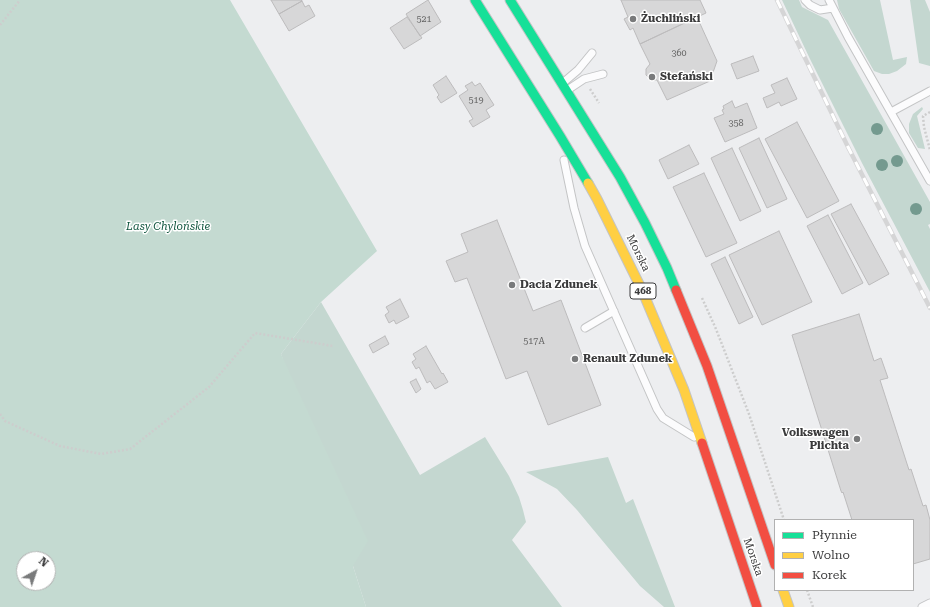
<!DOCTYPE html>
<html>
<head>
<meta charset="utf-8">
<style>
	body { margin:0 }
	#map { position:relative; width:930px; height:607px; overflow:hidden; background:#edeef0; font-family:"Roboto Serif",serif }
	canvas { display:block }
	.legend { position:absolute; left:774px; top:519px; width:140px; height:72px; box-sizing:border-box; background:#fff; border:1px solid #b1b1b1; margin:0; padding:5px 7px; list-style:none; font-size:12px; color:#3b3b3c }
	.legend li { display:flex; align-items:center; gap:8px; height:20px }
	.legend b { width:20px; border:1px solid #b1b1b1 }
	.north { position:absolute; left:16px; top:551px; width:40px; height:40px; box-sizing:border-box; background:#fff; border:1px solid #b1b1b1; border-radius:50%; rotate:40deg; font-size:11px; font-weight:700; line-height:16px; text-align:center; color:#3b3b3c }
	.north::after { content:''; display:block; margin:auto; width:14px; height:18px; background:#797a7b; clip-path:polygon(50% 0,100% 100%,50% 72%,0 100%) }
</style>
</head>
<body>
<div id="map">
<canvas width="930" height="607"></canvas>
<ul class="legend">
<li><b style="height:5px;background:#16e098"></b>Płynnie</li>
<li><b style="height:5px;background:#ffcf43"></b>Wolno</li>
<li><b style="height:5px;background:#f24e42"></b>Korek</li>
</ul>
<div class="north">N</div>
</div>
<script>
const c = document.querySelector('canvas').getContext('2d');
c.lineJoin = 'round';
function paint(path, color) {
  c.fillStyle = color;
  c.fill(path, 'evenodd');
}
function poly(rows) {
  const path = new Path2D();
  for (const r of rows) {
    path.moveTo(r[0], r[1]);
    for (let i = 2; i < r.length; i += 2) path.lineTo(r[i], r[i + 1]);
  }
  return path;
}
function trace(path, color, width, dash) {
  c.strokeStyle = color;
  c.lineWidth = width;
  c.lineCap = dash ? 'butt' : 'round';
  c.setLineDash(dash || []);
  c.stroke(path);
}
function write(font, color, halo, rows, align = 'center') {
  c.font = font + ' "Roboto Serif",serif';
  c.lineWidth = 3;
  c.setLineDash([]);
  c.textBaseline = 'middle';
  c.strokeStyle = halo;
  c.fillStyle = color;
  for (const [text, x, y, turn = 0] of rows) {
    c.save();
    c.translate(x, y);
    c.rotate((+turn || 0) * Math.PI / 180);
    c.textAlign = isNaN(turn) ? turn : align;
    if (halo) c.strokeText(text, 0, 0);
    c.fillText(text, 0, 0);
    c.restore();
  }
}
const green = poly([
	[782,0,799,0,802,7,828,20,930,202,930,224,928,225,930,229,930,292,862,163,810,59],
	[837,0,880,0,893,60,907,57,906,64,897,71,889,74,882,74,874,71,839,9],
	[910,0,925,0,930,12,930,66,919,63],
	[922,107,923,109,917,116,925,149,918,148,909,133,909,124,913,114],
	[321,302,420,475,485,437,509,476,519,497,523,510,526,522,512,540,562,607,366,607,353,566,281,354],
	[608,457,626,503,633,499,675,607,664,607,640,586,577,510,557,489,526,472]
]);
const forest = poly([
	[0,0,230,0,377,251,321,302,281,354,368,541,353,566,366,607,0,607],
	[24,559,48,559,48,583,24,583]
]);
const building = poly([
	[271,0,301,0,302,1,279,14,271,0],
	[428,0,441,22,420,36,406,14,428,0],
	[621,0,700,0,706,13,640,44,633,28,630,30,624,19,628,17,621,0],
	[302,1,305,7,309,5,315,16,289,31,279,14,302,1],
	[407,17,422,38,404,49,390,28,407,17],
	[697,17,717,61,710,81,667,100,657,80,651,80,646,75,646,69,650,64,640,44,697,17],
	[753,56,759,71,737,79,731,64,753,56],
	[446,76,457,93,441,103,437,97,439,95,433,85,446,76],
	[787,78,797,99,781,106,779,102,767,108,763,98,775,93,771,85,787,78],
	[472,82,475,86,480,83,494,105,486,110,490,117,473,127,469,121,473,119,459,96,468,90,465,86,472,82],
	[732,101,735,108,747,103,757,128,725,142,714,118,724,114,722,110,724,109,723,106,732,101],
	[797,122,839,201,807,218,765,139,797,122],
	[759,138,787,199,767,208,739,148,759,138],
	[689,145,699,164,668,179,659,160,689,145],
	[732,148,761,211,740,221,711,158,732,148],
	[704,173,737,243,706,257,673,187,704,173],
	[851,204,889,274,869,285,831,214,851,204],
	[828,215,863,283,842,294,807,226,828,215],
	[497,220,533,311,561,300,601,405,548,425,527,371,506,379,467,278,455,282,446,261,468,252,461,234,497,220],
	[779,231,812,302,762,325,729,255,779,231],
	[725,257,753,317,739,324,711,264,725,257],
	[400,299,409,317,396,324,394,320,389,323,385,315,389,312,386,307,400,299],
	[859,314,874,361,881,358,888,378,880,380,909,470,911,469,923,506,926,505,930,520,930,559,913,564,913,520,852,520,843,492,842,493,841,491,792,335,859,314],
	[385,336,389,344,373,353,369,345,385,336],
	[426,346,442,374,443,373,448,382,435,389,430,381,427,383,419,367,416,369,412,362,416,359,413,354,426,346],
	[416,379,421,389,416,393,410,382,416,379]
]);
const path = poly([
	[0,25,20,0],
	[590,89,599,103],
	[930,112,923,116,924,127,930,150],
	[702,298,716,329,749,414,784,520],
	[0,414,5,421,60,446,101,454,130,449,209,387,255,333,333,346],
	[807,590,813,607]
]);
const lane = poly([
	[805,0,810,5,820,10,833,8],
	[829,0,848,37,930,181],
	[564,82,578,70,592,53],
	[569,89,584,79,603,74],
	[891,112,930,91],
	[564,160,574,208,585,246,657,409,663,418,694,437],
	[585,328,614,311],
	[922,607,930,603]
]);
const fast = poly([
	[475,0,560,136,588,183],
	[510,0,620,177,645,223,667,268,676,290]
]);
const slow = poly([
	[588,183,597,199,642,290,684,390,702,443],
	[783,590,789,607]
]);
const jam = poly([
	[676,290,707,366,775,565],
	[702,443,757,607]
]);
const rail = poly([
	[777,0,848,147,930,308]
]);
const trees = [
	[877,129],
	[897,161],
	[882,165],
	[916,209]
];
const markers = [
	[633,19,4,"#797a7b"],
	[652,77,4,"#797a7b"],
	[512,285,4,"#797a7b"],
	[575,359,4,"#797a7b"],
	[857,439,4,"#797a7b"]
];
const numberNames = [
	["521",424,19],
	["360",679,53],
	["519",476,100],
	["358",736,123],
	["517A",534,341]
];
const shields = [
	[643,291,26]
];
const shieldNames = [
	["468",643,291]
];
const poiNames = [
	["Żuchliński",641,19],
	["Stefański",660,77],
	["Dacia Zdunek",520,285],
	["Renault Zdunek",583,359],
	["Volkswagen",849,433,"right"],
	["Plichta",849,446,"right"]
];
const parkNames = [
	["Lasy Chylońskie",168,227]
];
const streetNames = [
	["Morska",638,253,64],
	["Morska",753,557,71]
];
paint(green, '#c4d7d0');
paint(forest, '#c4dad1');
paint(building, '#d7d7d8');
trace(building, '#bcbbbc', 1);
trace(lane, '#c3c4c5', 9);
trace(fast, '#c3c4c5', 11);
trace(slow, '#c3c4c5', 11);
trace(jam, '#c3c4c5', 11);
trace(path, '#cdcdcd', 2.5, [2, 2]);
trace(lane, '#fcfcfd', 7);
trace(fast, '#16e098', 9);
trace(slow, '#ffcf43', 9);
trace(jam, '#f24e42', 9);
trace(rail, '#d5d5d6', 4.5);
trace(rail, '#fff', 3, [9]);
c.fillStyle = '#749a8f';
for (const [x, y] of trees) {
  c.beginPath();
  c.arc(x, y, 6, 0, 2 * Math.PI);
  c.fill();
}
for (const [x, y, r, color] of markers) {
  const dot = new Path2D();
  dot.arc(x, y, r, 0, 2 * Math.PI);
  c.fillStyle = color;
  c.fill(dot);
  trace(dot, '#fff', 1.5);
}
write('9px', '#646464', null, numberNames);
for (const [x, y, w] of shields) {
  const box = new Path2D();
  box.roundRect(x - w / 2, y - 8, w, 16, 3);
  c.fillStyle = '#fff';
  c.fill(box);
  trace(box, '#3b3b3c', 1);
}
write('bold 10px', '#3b3b3c', null, shieldNames);
write('bold 11px', '#3b3b3c', '#fff', poiNames, 'left');
write('italic 11px', '#11563f', '#fff', parkNames);
write('11px', '#3b3b3c', '#fff', streetNames);
</script>
</body>
</html>
